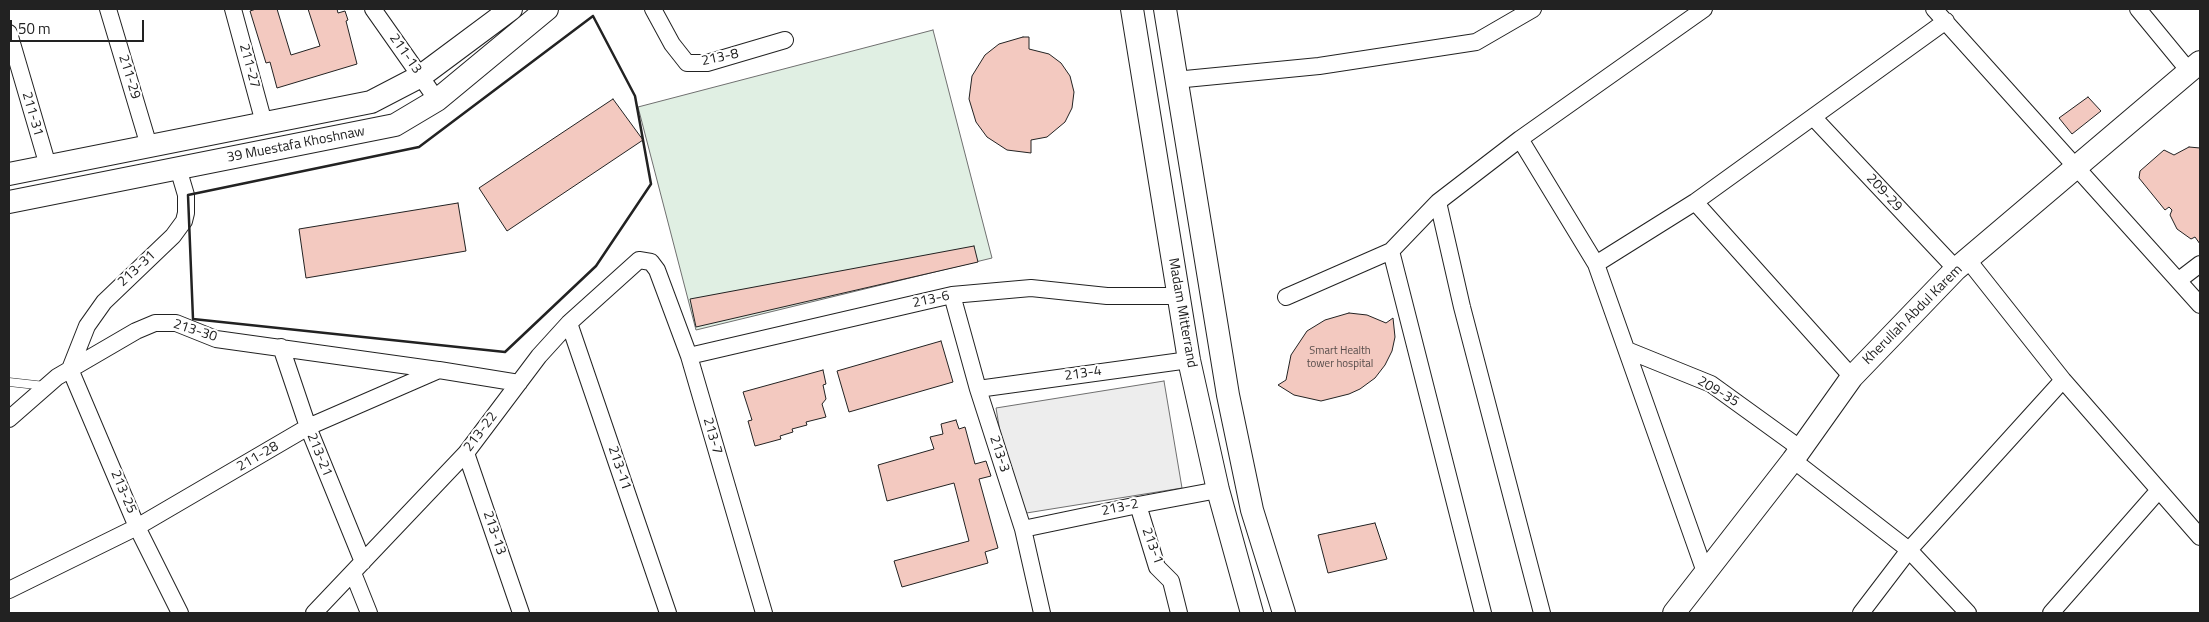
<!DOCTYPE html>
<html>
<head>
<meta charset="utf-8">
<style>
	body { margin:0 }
	#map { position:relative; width:2209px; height:622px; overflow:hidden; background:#fff; font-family:"Titillium Web",sans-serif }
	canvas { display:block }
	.frame { position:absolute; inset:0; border:10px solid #222; pointer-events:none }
	.scale { position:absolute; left:10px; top:20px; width:134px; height:22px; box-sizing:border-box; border:2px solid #222; border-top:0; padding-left:6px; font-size:15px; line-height:18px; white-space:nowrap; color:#222; -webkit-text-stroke:4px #fff; paint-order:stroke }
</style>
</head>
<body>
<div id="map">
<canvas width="2209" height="622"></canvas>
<div class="frame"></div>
<div class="scale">50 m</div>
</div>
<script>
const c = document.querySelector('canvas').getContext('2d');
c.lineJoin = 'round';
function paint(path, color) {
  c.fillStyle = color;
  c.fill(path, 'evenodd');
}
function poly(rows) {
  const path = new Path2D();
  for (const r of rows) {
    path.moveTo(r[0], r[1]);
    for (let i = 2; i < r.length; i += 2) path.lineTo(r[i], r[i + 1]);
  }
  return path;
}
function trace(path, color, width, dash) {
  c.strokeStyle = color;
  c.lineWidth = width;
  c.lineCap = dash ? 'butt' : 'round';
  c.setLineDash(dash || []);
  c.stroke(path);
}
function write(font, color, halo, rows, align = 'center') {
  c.font = font + ' "Titillium Web",sans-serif';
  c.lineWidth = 4;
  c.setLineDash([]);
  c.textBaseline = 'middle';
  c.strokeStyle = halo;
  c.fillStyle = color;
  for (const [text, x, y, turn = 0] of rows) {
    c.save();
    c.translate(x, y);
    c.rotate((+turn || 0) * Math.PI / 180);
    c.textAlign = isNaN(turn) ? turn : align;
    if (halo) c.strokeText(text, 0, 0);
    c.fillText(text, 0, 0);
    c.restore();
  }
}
const green = poly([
	[933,30,992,258,696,330,638,107,933,30]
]);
const parking = poly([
	[1164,381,1182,488,1014,515,996,408,1164,381]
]);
const building = poly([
	[256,9,277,9,291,55,320,46,308,9,337,9,338,13,345,11,348,20,346,21,357,64,277,88,270,62,266,63,250,11,256,9],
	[1023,37,1029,37,1029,49,1049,54,1061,63,1070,76,1074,92,1072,108,1065,122,1047,137,1031,140,1031,153,1007,150,987,137,976,122,969,99,972,76,985,55,999,44,1023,37],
	[2088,97,2101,111,2072,134,2059,118,2088,97],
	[613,99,643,140,507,231,479,188,613,99],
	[2189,147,2200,148,2200,244,2195,237,2191,239,2177,229,2170,215,2172,210,2169,207,2165,210,2139,178,2140,171,2164,150,2174,155,2189,147],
	[458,203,466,251,306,278,299,229,458,203],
	[974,246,978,262,696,327,690,299,974,246],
	[1349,313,1367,315,1386,323,1393,318,1395,337,1392,351,1385,365,1375,378,1360,389,1349,394,1321,401,1294,395,1278,385,1286,380,1291,355,1307,331,1325,320,1349,313],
	[941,341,953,382,849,412,837,371,941,341],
	[823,370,826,384,823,385,826,399,822,404,826,417,806,422,807,425,792,429,793,432,780,436,781,439,755,446,748,421,752,420,743,392,823,370],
	[956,420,959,429,965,427,975,464,986,461,991,476,979,479,998,548,985,552,988,563,902,587,894,561,969,541,954,483,887,501,878,465,934,449,930,437,943,434,941,424,956,420],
	[1375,523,1387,559,1328,573,1318,535,1375,523]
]);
const lane = poly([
	[9,382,45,386]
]);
const street = poly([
	[108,9,149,146],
	[233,9,264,123],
	[373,9,437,100],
	[653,9,672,44,687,63,707,63,785,40],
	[1934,9,2200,305],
	[2138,9,2189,71],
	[9,33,48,166],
	[1175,80,1319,66,1476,42,1533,9],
	[1813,117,1956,269],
	[1520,139,1596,264,1705,572],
	[178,168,186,195,186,213,184,221,173,236,104,302,87,326,70,369,137,527,180,613],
	[1438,202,1462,307,1542,613],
	[1695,202,1852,377],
	[1391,251,1483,613],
	[1968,260,2063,380,2200,537],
	[1596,264,1695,202,1946,21],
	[2179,280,2200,264],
	[952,295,978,389,1023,529,1042,613],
	[1286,297,1391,251,1438,202,1520,139,1704,9],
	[569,323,668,613],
	[281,347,308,427,363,562],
	[1627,350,1711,384,1801,449],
	[689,356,952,295,1031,288,1107,296,1179,296],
	[978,389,1189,360],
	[9,419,57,377,136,331,155,323,176,323,216,339,438,370],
	[466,453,521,613],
	[1793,460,1909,550,1968,613],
	[1138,505,1157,567,1171,581,1179,613],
	[1023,529,1138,505,1218,490],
	[353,573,369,613],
	[9,590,137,527,308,427,439,370,519,383],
	[314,613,466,453,539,356,569,323,639,260,651,262,657,270,689,356,764,613],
	[1861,613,1909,550,2063,380],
	[2051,613,2159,490]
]);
const secondary = poly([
	[1132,9,1189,360,1218,490,1252,613],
	[1165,9,1228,395,1252,510,1284,613],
	[9,174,371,102,421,76,511,9],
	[9,202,395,125,437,100,547,9],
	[1674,613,1793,460,1852,377,1956,269,2200,62]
]);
const wall = poly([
	[593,16,635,96,651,184,596,266,505,352,193,319,188,195,419,147,593,16]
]);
const numberNames = [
	["Smart Health",1340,351],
	["tower hospital",1340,364]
];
const streetNames = [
	["211-13",405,54,55],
	["213-8",720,58,-12],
	["211-27",249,66,75],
	["211-29",129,77,73],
	["211-31",32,114,74],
	["39 Muestafa Khoshnaw",296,145,-11],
	["209-29",1884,193,47],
	["213-31",137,269,-43],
	["213-6",931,300,-12],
	["Madam Mitterrand",1182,313,80],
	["Kherullah Abdul Karem",1913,315,-45],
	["213-30",195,331,18],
	["213-4",1083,374,-8],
	["209-35",1718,392,31],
	["213-22",481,432,-53],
	["213-7",712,436,74],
	["213-3",999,454,72],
	["213-21",319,455,68],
	["211-28",258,457,-30],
	["213-11",619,468,71],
	["213-25",123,492,67],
	["213-2",1120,508,-12],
	["213-13",494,533,71],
	["213-1",1152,546,70]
];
paint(green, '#e0efe3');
trace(green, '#6f6f6f', 1);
paint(parking, '#ededed');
trace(parking, '#6f6f6f', 1);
paint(building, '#f3c9c0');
trace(building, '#222', 1);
trace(lane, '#222', 9);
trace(street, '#222', 18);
trace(secondary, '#222', 24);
trace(lane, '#fff', 8);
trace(street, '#fff', 16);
trace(secondary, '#fff', 22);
trace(wall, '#222', 2.5);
write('11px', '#564c4a', null, numberNames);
write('14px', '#222', '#fff', streetNames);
</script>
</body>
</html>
